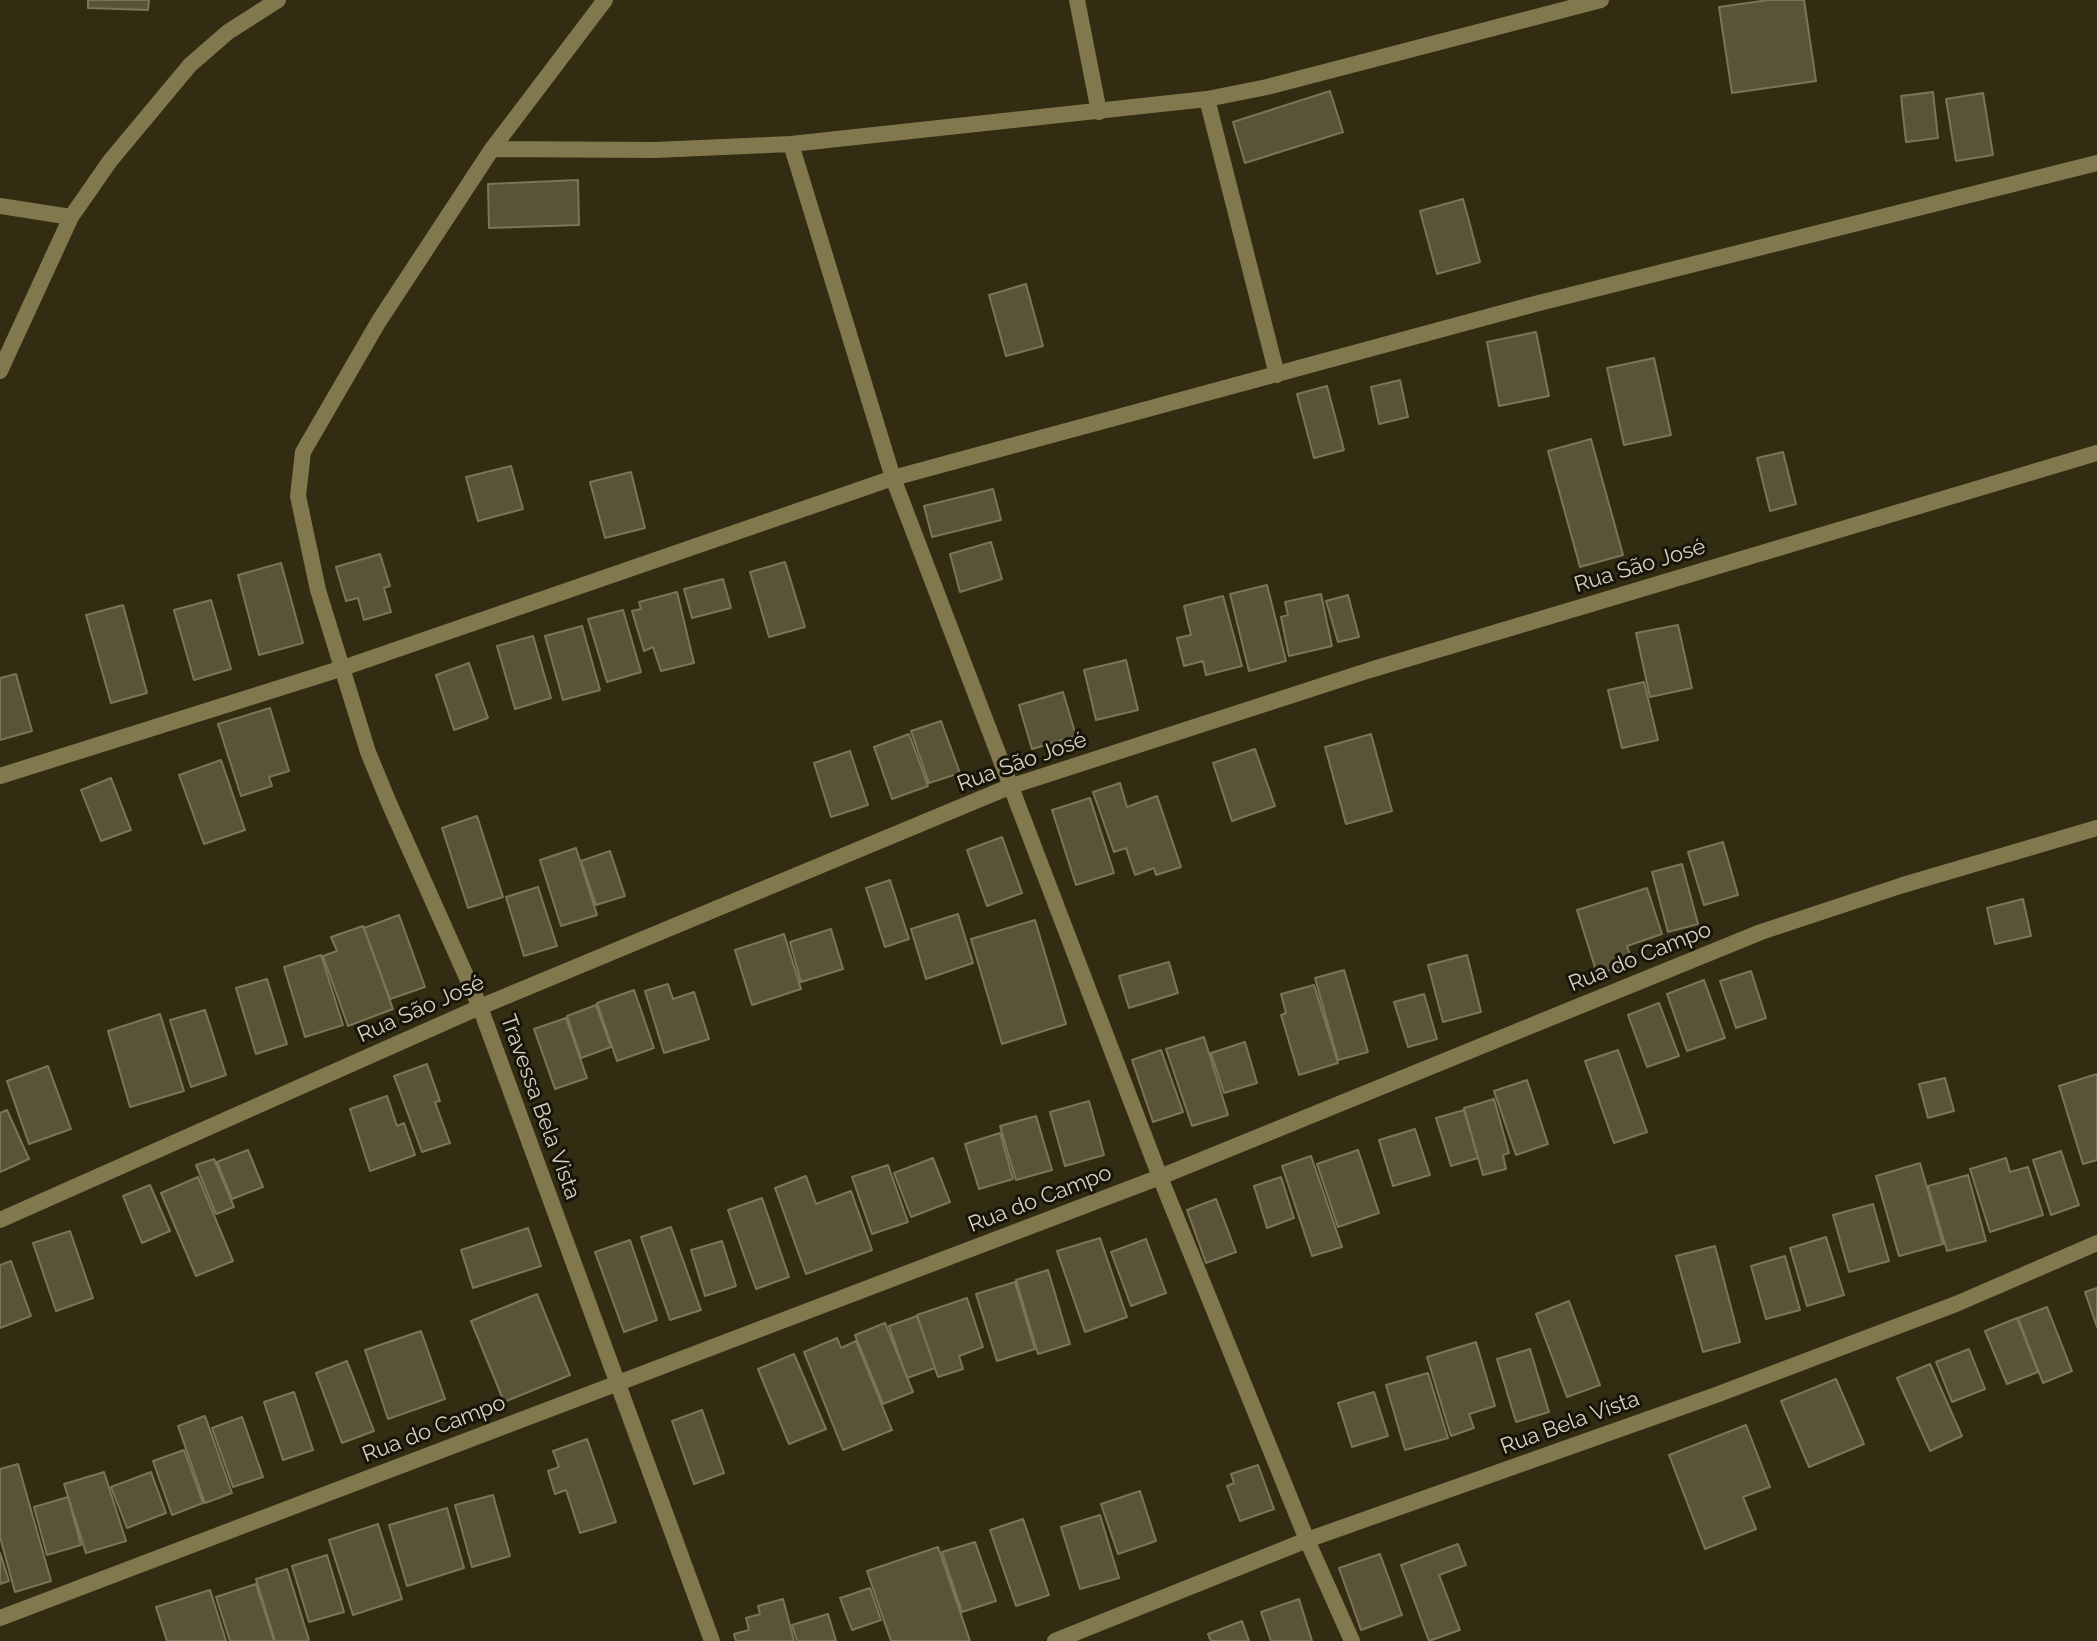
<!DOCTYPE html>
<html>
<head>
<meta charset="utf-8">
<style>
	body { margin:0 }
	canvas { display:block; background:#322c12 }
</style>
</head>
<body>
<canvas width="2097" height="1641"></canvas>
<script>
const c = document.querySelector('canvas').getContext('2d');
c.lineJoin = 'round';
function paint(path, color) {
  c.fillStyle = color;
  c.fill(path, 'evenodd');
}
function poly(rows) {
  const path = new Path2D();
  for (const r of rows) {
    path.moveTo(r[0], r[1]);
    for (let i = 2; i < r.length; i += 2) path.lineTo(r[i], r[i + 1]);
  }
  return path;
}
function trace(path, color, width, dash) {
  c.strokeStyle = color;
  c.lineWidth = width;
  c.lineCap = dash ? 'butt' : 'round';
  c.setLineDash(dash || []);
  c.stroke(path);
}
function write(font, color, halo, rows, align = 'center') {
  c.font = font + ' Raleway,sans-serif';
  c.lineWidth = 6;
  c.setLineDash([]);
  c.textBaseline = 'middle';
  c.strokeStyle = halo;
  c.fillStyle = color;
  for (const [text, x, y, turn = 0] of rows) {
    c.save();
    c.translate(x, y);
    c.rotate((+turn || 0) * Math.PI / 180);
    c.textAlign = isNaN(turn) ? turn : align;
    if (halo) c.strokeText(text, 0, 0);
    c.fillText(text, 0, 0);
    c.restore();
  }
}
const building = poly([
	[88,0,149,0,148,10,88,8,88,0],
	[1769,0,1804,0,1816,81,1732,93,1719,7,1769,0],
	[1330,91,1343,132,1245,163,1233,122,1330,91],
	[1933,92,1938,138,1906,142,1901,96,1933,92],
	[1983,93,1993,155,1956,161,1946,99,1983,93],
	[578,180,579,225,489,228,488,184,578,180],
	[1463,199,1480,262,1437,274,1420,211,1463,199],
	[1026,284,1043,346,1006,356,989,295,1026,284],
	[1536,332,1549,396,1499,406,1487,342,1536,332],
	[1654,358,1671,435,1624,445,1607,368,1654,358],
	[1400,380,1408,417,1379,424,1371,387,1400,380],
	[1327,386,1344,450,1314,458,1297,394,1327,386],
	[1591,439,1623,555,1580,567,1548,451,1591,439],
	[1783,452,1796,504,1770,511,1757,458,1783,452],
	[511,466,523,509,478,521,466,477,511,466],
	[631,472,645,528,605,538,590,482,631,472],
	[993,489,1001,520,932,537,924,506,993,489],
	[991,542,1002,579,960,592,950,554,991,542],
	[380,554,390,586,384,588,391,612,364,620,358,598,346,601,336,567,380,554],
	[785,562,805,627,769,637,750,572,785,562],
	[281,563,303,643,259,655,238,575,281,563],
	[723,579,731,608,692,618,684,589,723,579],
	[1267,585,1286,661,1249,671,1230,594,1267,585],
	[677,592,694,663,661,671,653,647,644,651,632,611,641,609,639,602,677,592],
	[1321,594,1332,646,1289,656,1281,617,1288,615,1285,602,1321,594],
	[1348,595,1359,637,1338,642,1326,601,1348,595],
	[1223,596,1242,666,1206,675,1203,661,1184,666,1177,638,1191,635,1184,606,1223,596],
	[211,600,231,669,194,680,174,610,211,600],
	[123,605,147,693,111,703,86,615,123,605],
	[623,610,641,672,607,682,588,619,623,610],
	[1678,625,1692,688,1650,697,1636,633,1678,625],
	[582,626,600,690,563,700,545,636,582,626],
	[533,636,551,698,515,709,497,646,533,636],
	[1126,660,1138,710,1096,720,1084,670,1126,660],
	[469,663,488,718,454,730,436,675,469,663],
	[16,674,32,731,0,740,0,678,16,674],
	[1644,682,1658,740,1622,748,1608,690,1644,682],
	[1063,692,1076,736,1032,749,1019,705,1063,692],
	[270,708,289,771,269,777,272,786,241,796,218,724,270,708],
	[941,721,960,773,929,783,911,731,941,721],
	[909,734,928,786,892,799,874,747,909,734],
	[1371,734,1392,811,1346,824,1325,747,1371,734],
	[1255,749,1275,806,1232,821,1213,763,1255,749],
	[850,751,868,805,831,817,814,763,850,751],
	[221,760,245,830,204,844,179,775,221,760],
	[111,778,131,830,101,841,81,790,111,778],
	[1120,783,1127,807,1157,796,1181,867,1156,875,1154,868,1135,875,1126,848,1114,852,1093,792,1120,783],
	[1090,798,1114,873,1076,885,1052,810,1090,798],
	[477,816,503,897,468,908,442,828,477,816],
	[1002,837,1022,893,987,906,967,850,1002,837],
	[1723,842,1738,895,1704,905,1688,852,1723,842],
	[576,848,597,915,561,926,540,860,576,848],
	[610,851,625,896,596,905,581,861,610,851],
	[1682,864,1698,924,1668,932,1652,872,1682,864],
	[890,880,909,939,885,947,866,888,890,880],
	[538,887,557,946,524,956,506,897,538,887],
	[1647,888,1662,934,1627,946,1633,963,1597,974,1577,910,1647,888],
	[2023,899,2031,936,1995,944,1987,908,2023,899],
	[958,914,973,963,926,979,911,929,958,914],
	[399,915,425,987,390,999,364,928,399,915],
	[1035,920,1066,1024,1002,1044,971,939,1035,920],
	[363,926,393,1009,348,1026,323,956,337,951,331,937,363,926],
	[831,929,843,969,801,982,790,942,831,929],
	[784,934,801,989,752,1005,735,950,784,934],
	[321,955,343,1025,305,1037,284,967,321,955],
	[1467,955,1481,1012,1443,1022,1428,965,1467,955],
	[1169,962,1178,993,1129,1008,1119,976,1169,962],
	[1344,970,1368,1052,1338,1060,1315,978,1344,970],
	[1751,971,1766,1018,1736,1028,1720,981,1751,971],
	[267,979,287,1044,256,1054,236,988,267,979],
	[1704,980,1725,1038,1687,1051,1667,994,1704,980],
	[668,984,673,999,694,992,709,1039,664,1053,645,991,668,984],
	[1314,985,1338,1063,1299,1075,1281,1015,1286,1013,1281,994,1314,985],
	[634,990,654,1048,617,1061,597,1003,634,990],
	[1424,994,1437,1039,1408,1047,1394,1002,1424,994],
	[1659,1003,1679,1056,1647,1067,1628,1015,1659,1003],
	[596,1005,611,1047,581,1058,567,1016,596,1005],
	[205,1010,226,1075,191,1087,170,1020,205,1010],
	[160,1014,184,1091,130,1107,108,1031,160,1014],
	[566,1018,587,1078,555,1089,534,1029,566,1018],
	[1204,1037,1228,1115,1192,1126,1166,1049,1204,1037],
	[1245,1042,1257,1083,1224,1093,1211,1053,1245,1042],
	[1161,1050,1183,1112,1153,1122,1132,1060,1161,1050],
	[1618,1050,1647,1132,1614,1143,1585,1061,1618,1050],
	[427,1064,440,1101,435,1102,450,1143,422,1152,394,1076,427,1064],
	[48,1066,71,1129,29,1144,7,1081,48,1066],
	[2097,1074,2097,1160,2083,1164,2059,1086,2097,1074],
	[1945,1078,1954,1111,1928,1118,1919,1084,1945,1078],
	[1527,1080,1548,1144,1516,1155,1494,1091,1527,1080],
	[387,1096,397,1126,404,1123,415,1155,370,1171,350,1109,387,1096],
	[1494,1099,1509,1153,1503,1155,1506,1169,1483,1175,1464,1108,1494,1099],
	[1089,1101,1104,1155,1065,1166,1050,1112,1089,1101],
	[7,1110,29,1159,0,1172,0,1113,7,1110],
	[1464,1110,1478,1158,1451,1166,1436,1118,1464,1110],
	[1036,1116,1052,1170,1016,1180,1000,1126,1036,1116],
	[1415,1129,1430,1175,1393,1186,1379,1140,1415,1129],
	[1000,1133,1013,1179,979,1189,965,1144,1000,1133],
	[248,1150,263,1187,232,1199,217,1162,248,1150],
	[1358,1150,1379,1213,1338,1227,1317,1164,1358,1150],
	[2061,1151,2079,1205,2051,1215,2033,1160,2061,1151],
	[1311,1156,1342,1247,1312,1256,1282,1166,1311,1156],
	[933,1158,950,1202,911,1217,894,1173,933,1158],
	[2006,1158,2010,1172,2028,1167,2043,1215,1990,1232,1970,1169,2006,1158],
	[214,1159,234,1207,216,1214,196,1165,214,1159],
	[1920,1163,1943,1244,1899,1256,1876,1176,1920,1163],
	[888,1165,908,1222,872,1234,852,1177,888,1165],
	[1968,1175,1986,1241,1947,1251,1928,1186,1968,1175],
	[806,1176,816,1204,851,1191,872,1250,806,1274,775,1188,806,1176],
	[198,1177,233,1261,196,1276,161,1193,198,1177],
	[1281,1177,1294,1218,1267,1228,1254,1186,1281,1177],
	[150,1185,170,1231,142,1243,123,1196,150,1185],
	[762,1198,789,1277,756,1289,728,1210,762,1198],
	[1216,1199,1236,1252,1206,1263,1187,1210,1216,1199],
	[1873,1204,1889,1261,1849,1272,1833,1215,1873,1204],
	[671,1227,701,1310,670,1320,641,1237,671,1227],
	[528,1228,541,1266,473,1288,461,1250,528,1228],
	[70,1231,93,1298,56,1311,33,1243,70,1231],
	[1826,1237,1844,1295,1807,1306,1790,1248,1826,1237],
	[1100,1238,1127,1317,1085,1332,1057,1251,1100,1238],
	[1146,1239,1166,1293,1131,1306,1111,1252,1146,1239],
	[630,1240,657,1320,624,1332,595,1252,630,1240],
	[722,1241,736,1286,705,1296,691,1250,722,1241],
	[1715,1246,1740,1342,1703,1352,1676,1256,1715,1246],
	[1785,1256,1800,1310,1766,1319,1751,1266,1785,1256],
	[11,1261,31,1316,0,1328,0,1265,11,1261],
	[1048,1270,1070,1344,1038,1354,1016,1280,1048,1270],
	[1015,1282,1035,1349,997,1361,976,1294,1015,1282],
	[2097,1288,2097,1327,2085,1292,2097,1288],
	[537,1294,570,1375,504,1402,471,1321,537,1294],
	[967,1298,983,1347,959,1356,963,1369,938,1377,917,1315,967,1298],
	[1569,1301,1600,1385,1567,1397,1536,1314,1569,1301],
	[2047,1307,2072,1371,2043,1383,2018,1318,2047,1307],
	[917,1316,935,1368,907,1378,889,1326,917,1316],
	[2017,1318,2038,1372,2007,1384,1985,1331,2017,1318],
	[885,1323,913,1392,883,1404,855,1335,885,1323],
	[421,1331,445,1399,388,1419,365,1350,421,1331],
	[837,1338,841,1348,856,1341,892,1430,843,1450,804,1352,837,1338],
	[1476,1342,1495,1406,1469,1414,1474,1428,1451,1436,1427,1357,1476,1342],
	[1530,1349,1549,1412,1516,1422,1497,1359,1530,1349],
	[1969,1349,1985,1389,1952,1402,1936,1362,1969,1349],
	[794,1354,826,1429,789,1444,758,1369,794,1354],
	[347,1361,374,1431,342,1443,316,1373,347,1361],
	[1930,1364,1962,1436,1930,1451,1897,1378,1930,1364],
	[1428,1373,1448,1438,1405,1450,1386,1385,1428,1373],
	[1836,1379,1864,1444,1809,1467,1781,1401,1836,1379],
	[294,1392,313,1450,283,1460,264,1402,294,1392],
	[1374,1392,1388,1436,1352,1447,1338,1403,1374,1392],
	[702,1410,724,1473,694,1484,672,1421,702,1410],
	[205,1416,232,1493,205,1503,178,1426,205,1416],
	[242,1417,263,1477,233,1487,212,1428,242,1417],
	[1746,1425,1770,1487,1743,1497,1756,1529,1705,1549,1669,1455,1746,1425],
	[587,1439,616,1522,580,1533,566,1490,555,1494,548,1471,559,1467,553,1451,587,1439],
	[184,1450,203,1503,172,1515,153,1461,184,1450],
	[18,1464,51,1581,15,1592,0,1537,0,1469,18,1464],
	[1258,1465,1274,1509,1240,1521,1227,1486,1234,1483,1231,1474,1258,1465],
	[104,1472,126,1541,86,1553,64,1484,104,1472],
	[151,1472,166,1513,127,1528,111,1487,151,1472],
	[1140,1491,1156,1541,1118,1554,1101,1504,1140,1491],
	[493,1495,510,1556,472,1567,455,1505,493,1495],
	[68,1497,81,1545,47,1555,34,1507,68,1497],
	[447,1508,464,1568,407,1586,389,1525,447,1508],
	[1100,1515,1119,1578,1080,1589,1061,1527,1100,1515],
	[1023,1519,1049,1595,1016,1606,990,1530,1023,1519],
	[378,1524,402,1599,353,1615,329,1540,378,1524],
	[975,1542,996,1601,962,1612,942,1552,975,1542],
	[1458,1544,1466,1565,1439,1575,1460,1630,1429,1641,1401,1565,1458,1544],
	[938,1547,970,1641,891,1641,867,1571,938,1547],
	[0,1553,9,1581,0,1584,0,1553],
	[1380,1554,1402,1615,1361,1630,1339,1568,1380,1554],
	[327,1555,344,1612,309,1622,292,1566,327,1555],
	[287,1569,309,1640,305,1641,275,1641,256,1579,287,1569],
	[256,1584,274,1641,230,1641,216,1597,256,1584],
	[870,1588,881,1620,852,1630,840,1598,870,1588],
	[210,1590,226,1641,167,1641,156,1607,210,1590],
	[783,1599,794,1641,736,1641,734,1634,749,1630,746,1618,760,1614,758,1606,783,1599],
	[1299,1599,1312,1641,1271,1641,1261,1612,1299,1599],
	[828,1614,836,1641,797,1641,792,1625,828,1614],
	[1242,1621,1249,1641,1211,1641,1208,1634,1242,1621]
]);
const street = poly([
	[605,0,492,149,379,321,303,452,298,496,318,590,368,752,389,803,480,1007,712,1641],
	[1077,0,1099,112],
	[1207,99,1277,375],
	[791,144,893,478,1160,1177,1307,1540,1352,1641],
	[492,149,655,150,791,144,1207,99,1267,87,1601,0],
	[0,206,71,217],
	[0,371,71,217,110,161,190,65,228,32,278,0],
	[0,776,343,668,893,478,1535,304,2097,163],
	[0,1220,480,1007,1009,787,1370,670,2097,453],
	[0,1618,1160,1177,1761,932,1903,885,2097,828],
	[1055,1641,1307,1540,1716,1395,1956,1304,2097,1243]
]);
const streetNames = [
	["Rua São José",1640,566,-17],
	["Rua São José",1022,762,-20],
	["Rua do Campo",1640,957,-22],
	["Rua São José",421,1009,-24],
	["Travessa Bela Vista",540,1107,70],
	["Rua do Campo",1040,1199,-21],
	["Rua Bela Vista",1570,1423,-20],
	["Rua do Campo",434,1429,-21]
];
paint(building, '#5a5338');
trace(building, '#7b7458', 2);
trace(street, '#82784e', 16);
write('22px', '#d6d3c3', '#171509', streetNames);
</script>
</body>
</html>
